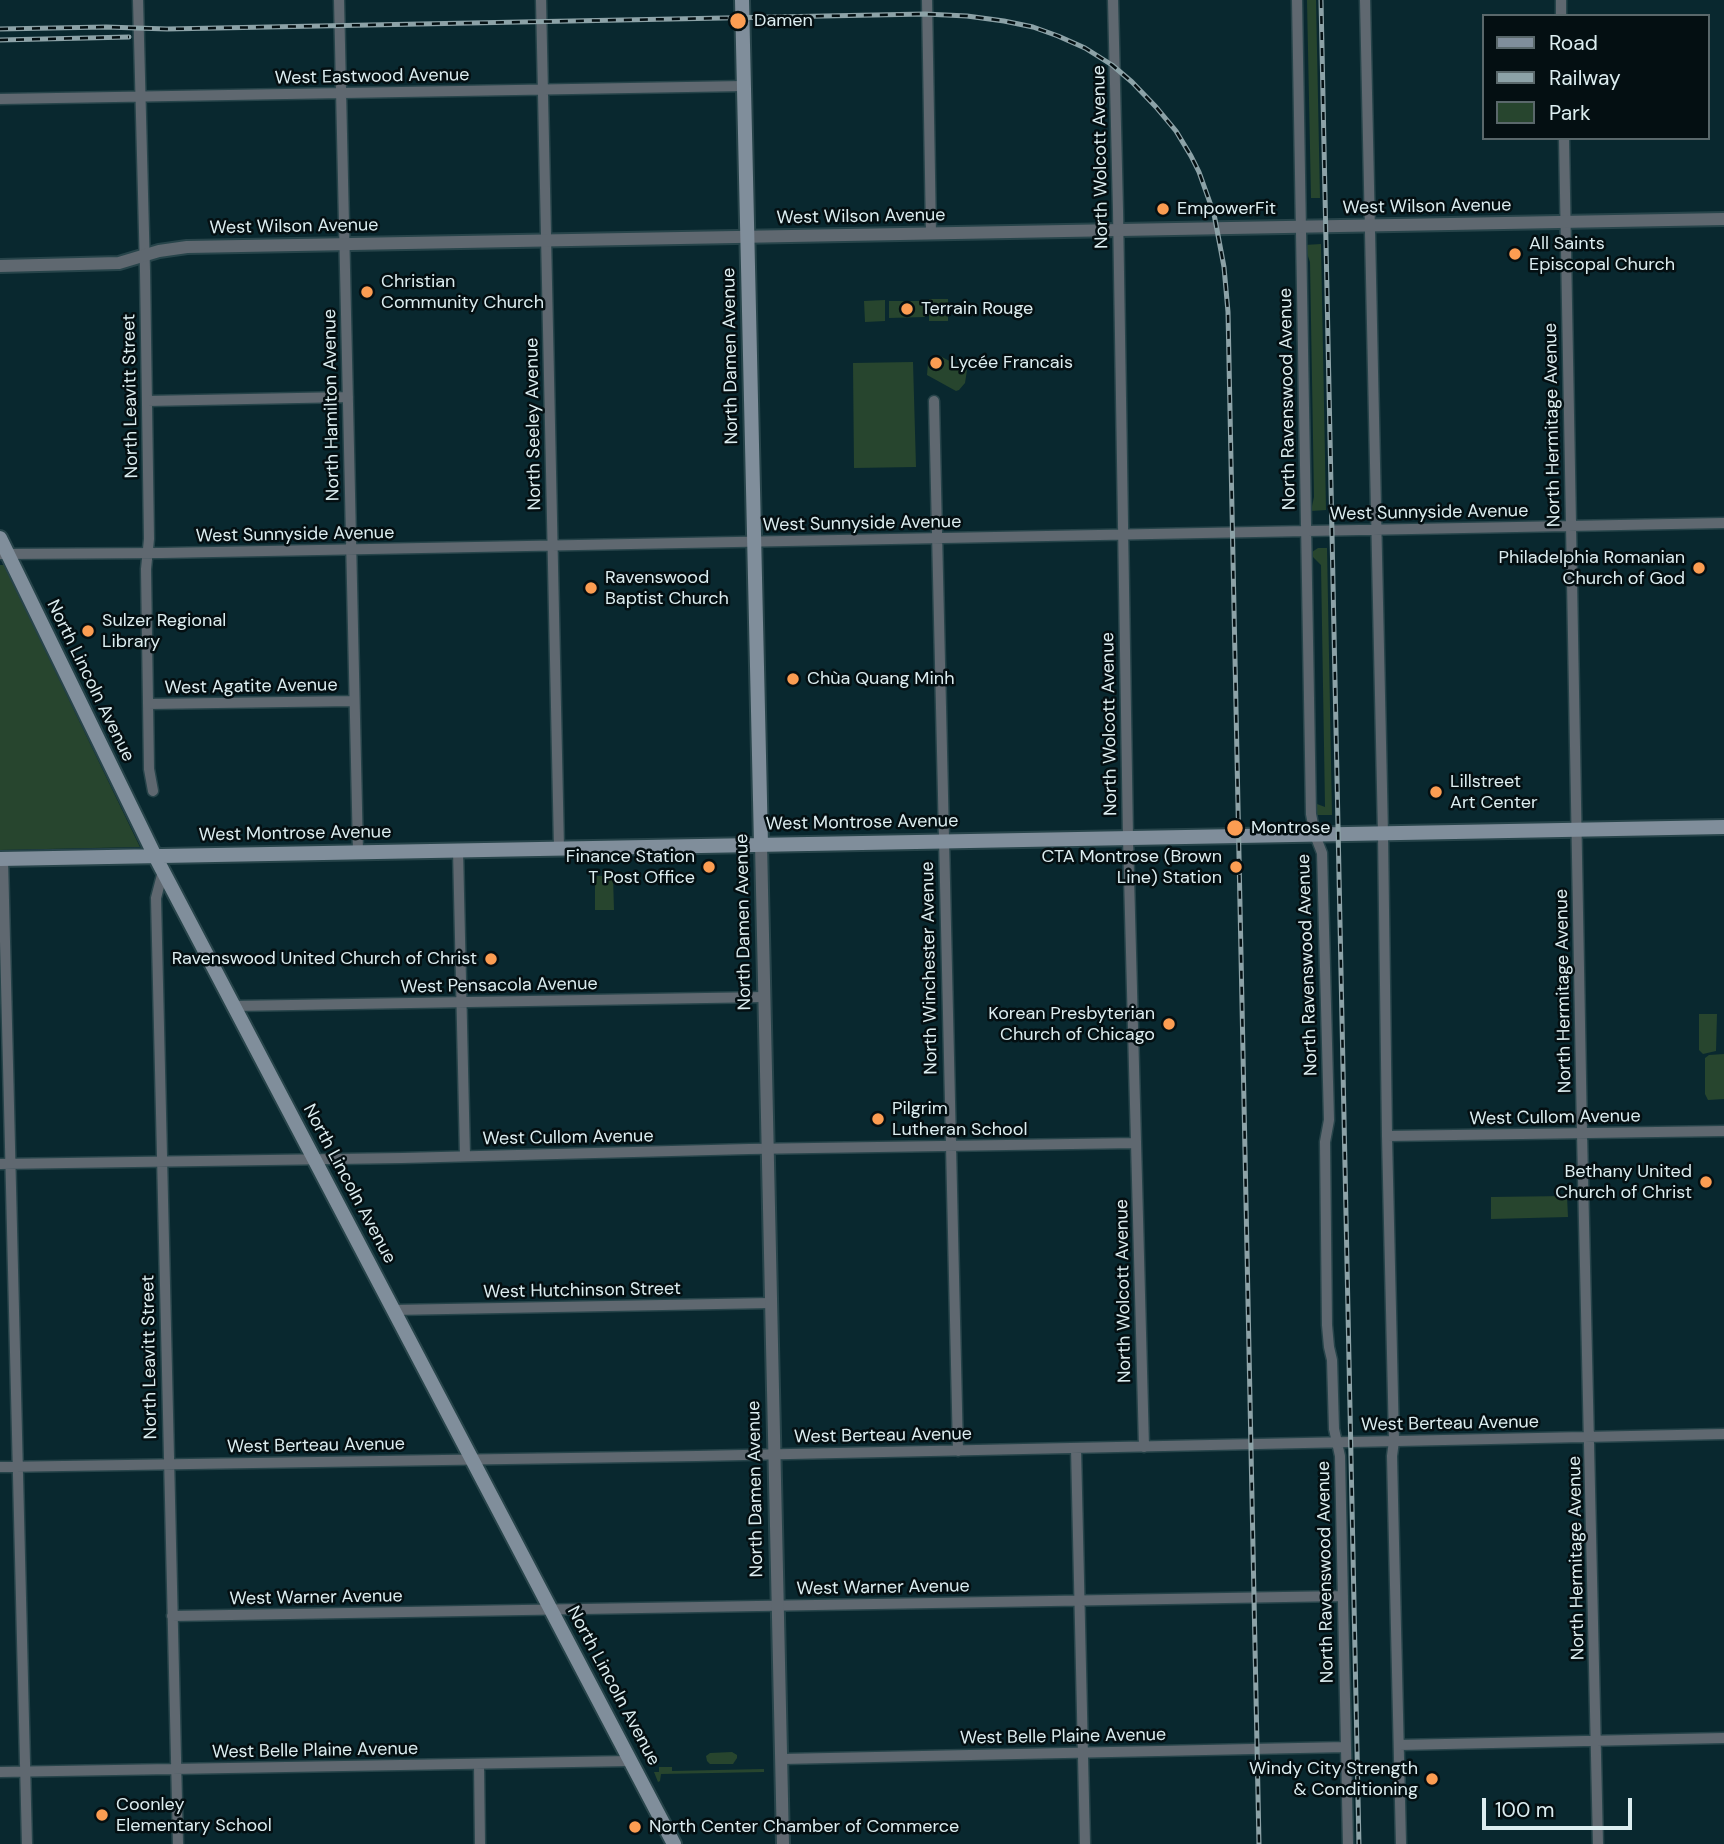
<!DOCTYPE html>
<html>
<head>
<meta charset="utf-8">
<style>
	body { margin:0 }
	#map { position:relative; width:1724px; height:1844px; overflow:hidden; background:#09282f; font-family:"DM Sans",sans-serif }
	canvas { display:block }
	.legend { position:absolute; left:1482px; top:14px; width:228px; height:126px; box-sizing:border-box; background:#040f12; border:2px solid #5a686b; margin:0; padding:9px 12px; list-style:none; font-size:21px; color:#dcedf0 }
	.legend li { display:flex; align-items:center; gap:14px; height:35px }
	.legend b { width:35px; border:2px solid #5a686b }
	.scale { position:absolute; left:1482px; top:1798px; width:150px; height:32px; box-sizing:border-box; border:4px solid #dcedf0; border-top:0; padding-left:9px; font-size:21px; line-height:24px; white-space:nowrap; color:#dcedf0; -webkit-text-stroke:5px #040f12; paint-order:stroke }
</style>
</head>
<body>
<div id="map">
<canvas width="1724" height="1844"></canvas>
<ul class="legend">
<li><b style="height:9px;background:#808e9b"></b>Road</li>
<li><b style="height:9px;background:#8ca2a7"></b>Railway</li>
<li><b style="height:19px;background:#27452e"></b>Park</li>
</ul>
<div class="scale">100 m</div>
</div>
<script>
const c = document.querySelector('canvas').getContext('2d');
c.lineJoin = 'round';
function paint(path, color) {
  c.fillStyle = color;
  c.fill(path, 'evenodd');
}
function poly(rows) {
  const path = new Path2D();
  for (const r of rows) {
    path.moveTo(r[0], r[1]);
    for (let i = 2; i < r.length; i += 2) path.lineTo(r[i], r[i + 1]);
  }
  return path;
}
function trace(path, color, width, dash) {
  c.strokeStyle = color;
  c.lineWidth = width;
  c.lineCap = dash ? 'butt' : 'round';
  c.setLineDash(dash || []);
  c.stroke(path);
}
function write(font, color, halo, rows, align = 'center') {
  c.font = font + ' "DM Sans",sans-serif';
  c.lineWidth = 5;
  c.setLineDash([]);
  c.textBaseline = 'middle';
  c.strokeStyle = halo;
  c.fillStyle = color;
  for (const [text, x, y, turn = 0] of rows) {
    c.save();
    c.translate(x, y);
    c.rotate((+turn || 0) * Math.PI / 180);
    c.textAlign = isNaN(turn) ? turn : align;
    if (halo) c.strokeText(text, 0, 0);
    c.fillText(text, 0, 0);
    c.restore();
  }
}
const green = poly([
	[1307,0,1316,0,1320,198,1311,198],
	[1321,244,1326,510,1311,511,1314,497,1310,262,1304,245],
	[929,299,948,299,948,321,929,321],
	[885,300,885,321,865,322,864,301],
	[889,301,925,301,925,317,889,318],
	[938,355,967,370,965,383,959,390,956,391,927,375,928,363,931,359],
	[913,362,916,467,854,468,853,363],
	[1318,548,1327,548,1332,815,1317,815,1317,804,1325,807,1321,565,1312,556,1312,552],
	[0,565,4,565,140,847,0,850],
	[595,876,613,876,614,910,595,910],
	[1699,1014,1717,1014,1716,1051,1703,1054,1699,1050],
	[1724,1054,1724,1099,1708,1100,1705,1094,1705,1058,1709,1055],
	[1567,1196,1568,1217,1491,1219,1491,1197],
	[732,1752,737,1755,737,1758,733,1764,710,1764,707,1761,706,1756,710,1753],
	[659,1767,672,1767,672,1771,764,1769,764,1772,661,1774,660,1781,658,1782,654,1772,659,1772]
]);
const minor = poly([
	[138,0,145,271,149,539,146,569,149,769,153,791],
	[339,0,358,852],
	[541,0,559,848],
	[927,0,931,233],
	[1113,0,1118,210,1128,838,1144,1447],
	[1297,0,1311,814,1315,835,1322,853,1329,1120,1325,1142,1327,1325,1329,1347,1332,1360,1334,1429,1340,1456,1348,1844],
	[1365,0,1383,834,1387,1136,1394,1441,1392,1456,1401,1844],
	[1561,0,1561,16],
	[0,99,744,86],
	[1564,138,1582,1133,1598,1844],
	[147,401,348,397],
	[934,401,958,1451],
	[0,554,162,553,1724,523],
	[148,704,354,701],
	[458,850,465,1156],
	[3,859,27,1844],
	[163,871,156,898,178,1844],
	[233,1006,765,997],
	[1387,1136,1724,1131],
	[0,1164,402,1158,749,1149,1136,1143],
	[393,1310,771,1303],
	[1076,1448,1085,1844],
	[0,1467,697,1456,1724,1434],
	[172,1616,1343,1596],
	[1399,1745,1724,1738],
	[782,1759,1346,1747],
	[479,1764,480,1844],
	[0,1772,630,1761]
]);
const tertiary = poly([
	[0,266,119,263,159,251,187,247,1724,219],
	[761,844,783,1844]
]);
const secondary = poly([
	[742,0,761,844],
	[0,538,155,856,674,1844],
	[0,859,1724,827]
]);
const rail = poly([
	[1321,0,1359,1844],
	[0,29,106,27,167,29,925,14,967,16,1004,21,1033,27,1058,36,1085,48,1112,65,1132,82,1156,107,1176,131,1191,156,1199,172,1214,214,1224,267,1228,312,1259,1844],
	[0,40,129,37]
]);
const markers = [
	[738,21,9,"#fc9d52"],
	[1163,209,7,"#fc9d52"],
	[1515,254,7,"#fc9d52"],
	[367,292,7,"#fc9d52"],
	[907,309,7,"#fc9d52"],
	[936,363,7,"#fc9d52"],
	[1699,568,7,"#fc9d52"],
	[591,588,7,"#fc9d52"],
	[88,631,7,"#fc9d52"],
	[793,679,7,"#fc9d52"],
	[1436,792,7,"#fc9d52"],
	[1235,828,9,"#fc9d52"],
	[709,867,7,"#fc9d52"],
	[1236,867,7,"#fc9d52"],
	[491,959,7,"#fc9d52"],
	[1169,1024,7,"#fc9d52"],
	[878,1119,7,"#fc9d52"],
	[1706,1182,7,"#fc9d52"],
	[1432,1779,7,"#fc9d52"],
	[102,1815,7,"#fc9d52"],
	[635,1827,7,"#fc9d52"]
];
const poiNames = [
	["Damen",754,21],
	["EmpowerFit",1177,209],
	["All Saints",1529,244],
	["Episcopal Church",1529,265],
	["Christian",381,282],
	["Community Church",381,303],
	["Terrain Rouge",921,309],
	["Lycée Francais",950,363],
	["Philadelphia Romanian",1685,558,"right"],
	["Church of God",1685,579,"right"],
	["Ravenswood",605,578],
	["Baptist Church",605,599],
	["Sulzer Regional",102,621],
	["Library",102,642],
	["Chùa Quang Minh",807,679],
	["Lillstreet",1450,782],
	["Art Center",1450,803],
	["Montrose",1251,828],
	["Finance Station",695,857,"right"],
	["T Post Office",695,878,"right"],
	["CTA Montrose (Brown",1222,857,"right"],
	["Line) Station",1222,878,"right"],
	["Ravenswood United Church of Christ",477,959,"right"],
	["Korean Presbyterian",1155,1014,"right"],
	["Church of Chicago",1155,1035,"right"],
	["Pilgrim",892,1109],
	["Lutheran School",892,1130],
	["Bethany United",1692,1172,"right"],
	["Church of Christ",1692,1193,"right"],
	["Windy City Strength",1418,1769,"right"],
	["& Conditioning",1418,1790,"right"],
	["Coonley",116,1805],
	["Elementary School",116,1826],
	["North Center Chamber of Commerce",649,1827]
];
const streetNames = [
	["West Eastwood Avenue",372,77,-1],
	["North Wolcott Avenue",1101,157,-91],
	["West Wilson Avenue",1427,207,-1],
	["West Wilson Avenue",861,217,-1],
	["West Wilson Avenue",294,227,-1],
	["North Damen Avenue",731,356,-91],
	["North Leavitt Street",131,396,-91],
	["North Ravenswood Avenue",1288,399,-91],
	["North Hamilton Avenue",332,405,-91],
	["North Seeley Avenue",534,424,-91],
	["North Hermitage Avenue",1553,425,-91],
	["West Sunnyside Avenue",1429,513,-1],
	["West Sunnyside Avenue",862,524,-1],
	["West Sunnyside Avenue",295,535,-1],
	["North Lincoln Avenue",90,681,64],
	["West Agatite Avenue",251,687,-1],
	["North Wolcott Avenue",1110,724,-91],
	["West Montrose Avenue",862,823,-1],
	["West Montrose Avenue",295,834,-1],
	["North Damen Avenue",744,922,-91],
	["North Ravenswood Avenue",1308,965,-92],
	["North Winchester Avenue",930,968,-91],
	["West Pensacola Avenue",499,986,-1],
	["North Hermitage Avenue",1564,991,-91],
	["West Cullom Avenue",1555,1118,-1],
	["West Cullom Avenue",568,1138,-1],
	["North Lincoln Avenue",349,1184,62],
	["West Hutchinson Street",582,1291,-1],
	["North Wolcott Avenue",1124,1291,-91],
	["North Leavitt Street",150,1357,-91],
	["West Berteau Avenue",1450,1424,-1],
	["West Berteau Avenue",883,1436,-1],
	["West Berteau Avenue",316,1446,-1],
	["North Damen Avenue",756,1489,-91],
	["North Hermitage Avenue",1577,1558,-91],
	["North Ravenswood Avenue",1326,1572,-91],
	["West Warner Avenue",883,1588,-1],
	["West Warner Avenue",316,1598,-1],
	["North Lincoln Avenue",613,1686,62],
	["West Belle Plaine Avenue",1063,1737,-1],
	["West Belle Plaine Avenue",315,1751,-1]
];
paint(green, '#27452e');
trace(minor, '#27444a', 13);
trace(tertiary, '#27444a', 16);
trace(secondary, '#27444a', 18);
trace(minor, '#5f6870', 10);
trace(tertiary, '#5f6870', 12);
trace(secondary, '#808e9b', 14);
trace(rail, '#8ca2a7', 5);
trace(rail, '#040f12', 2.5, [8]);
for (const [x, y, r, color] of markers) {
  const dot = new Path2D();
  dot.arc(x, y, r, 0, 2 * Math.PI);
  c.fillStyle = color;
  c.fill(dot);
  trace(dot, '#040f12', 2.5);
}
write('18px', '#dcedf0', '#040f12', poiNames, 'left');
write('18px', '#dcedf0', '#040f12', streetNames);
</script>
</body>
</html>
